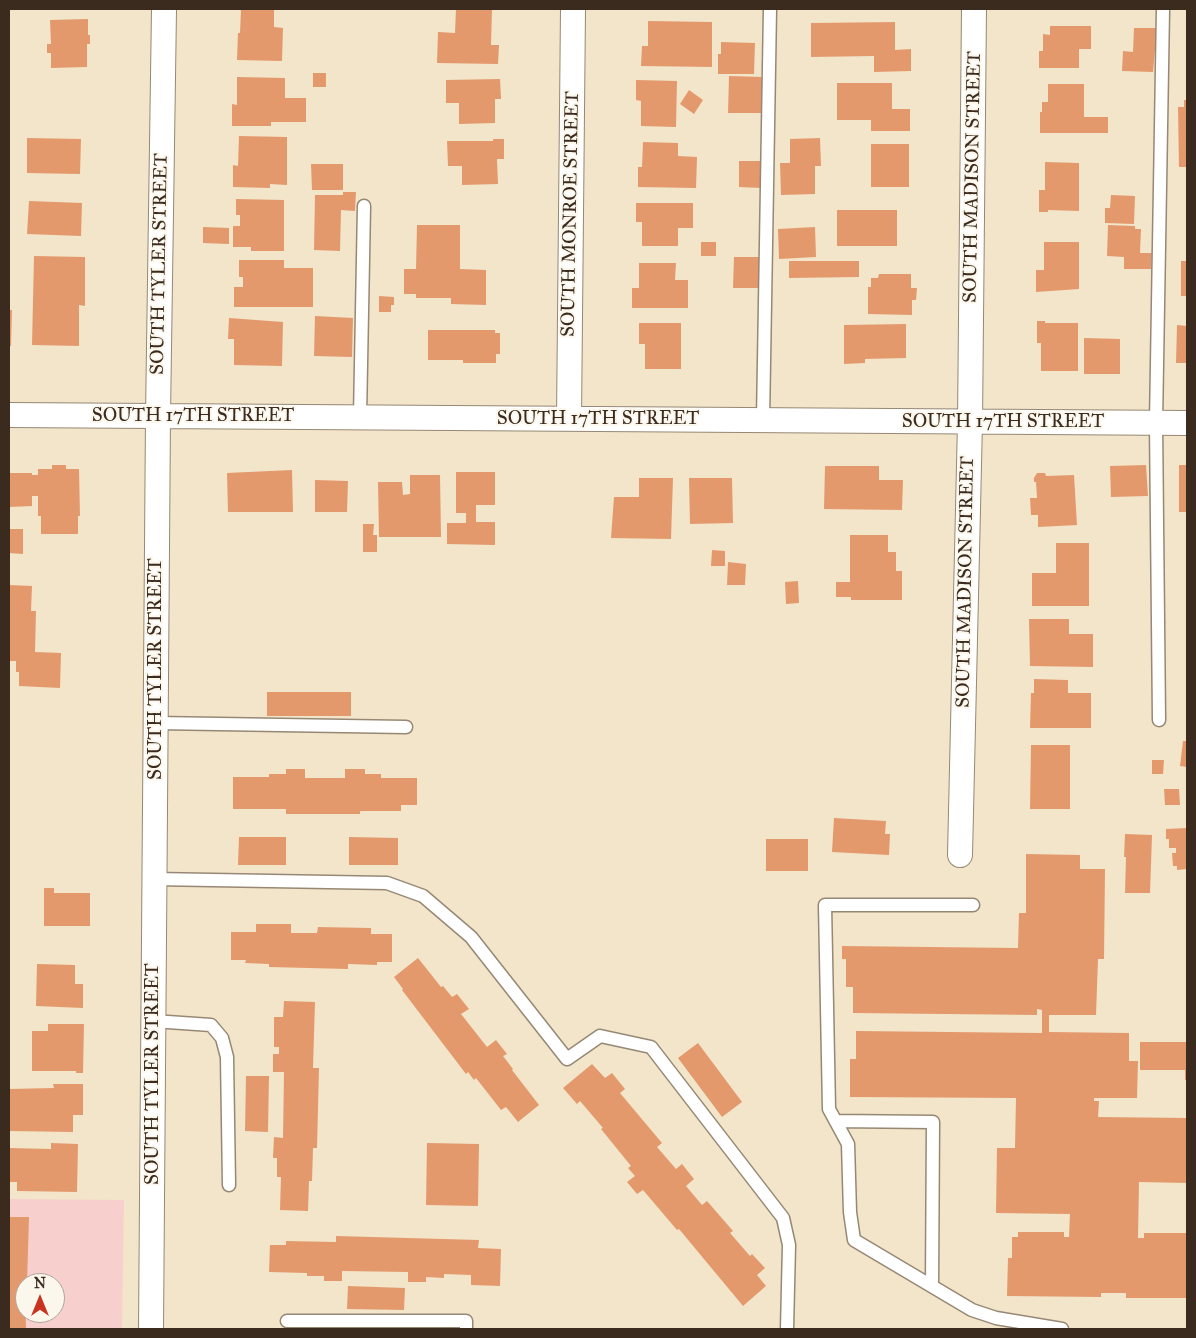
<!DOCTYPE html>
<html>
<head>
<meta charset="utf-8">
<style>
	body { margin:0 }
	#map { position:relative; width:1196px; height:1338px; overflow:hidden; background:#f2e5ca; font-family:"IM FELL Great Primer",serif }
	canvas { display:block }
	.frame { position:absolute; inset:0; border:10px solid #3b2a1e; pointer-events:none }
	.north { position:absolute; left:15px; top:1273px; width:50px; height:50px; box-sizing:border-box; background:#fbf7ec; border:1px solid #aea59a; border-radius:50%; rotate:0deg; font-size:14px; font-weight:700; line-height:20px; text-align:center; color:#3b2a1e }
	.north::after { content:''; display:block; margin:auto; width:18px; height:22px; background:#c8321e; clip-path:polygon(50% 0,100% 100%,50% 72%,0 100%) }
</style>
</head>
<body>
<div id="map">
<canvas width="1196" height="1338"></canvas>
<div class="frame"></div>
<div class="north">N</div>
</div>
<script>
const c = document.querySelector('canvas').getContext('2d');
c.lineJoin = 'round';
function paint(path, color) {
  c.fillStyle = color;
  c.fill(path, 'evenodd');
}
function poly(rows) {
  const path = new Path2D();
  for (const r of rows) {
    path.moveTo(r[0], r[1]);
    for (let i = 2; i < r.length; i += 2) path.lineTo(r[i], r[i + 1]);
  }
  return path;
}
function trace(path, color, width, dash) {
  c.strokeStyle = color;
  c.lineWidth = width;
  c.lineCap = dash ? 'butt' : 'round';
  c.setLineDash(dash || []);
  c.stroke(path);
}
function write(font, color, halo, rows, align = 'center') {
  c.font = font + ' "IM FELL Great Primer",serif';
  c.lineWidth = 4;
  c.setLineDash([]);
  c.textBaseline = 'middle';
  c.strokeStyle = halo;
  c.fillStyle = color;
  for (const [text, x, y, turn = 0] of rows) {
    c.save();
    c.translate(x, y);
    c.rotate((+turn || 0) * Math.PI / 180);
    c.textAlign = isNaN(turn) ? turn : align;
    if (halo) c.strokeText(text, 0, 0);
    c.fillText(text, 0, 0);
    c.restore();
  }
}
const built = poly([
	[9,1199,124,1200,122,1329,9,1329],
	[25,1283,55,1283,55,1313,25,1313]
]);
const building = poly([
	[241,9,274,9,274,27,283,28,282,61,237,60,238,33,240,33],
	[456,9,492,9,491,45,499,45,498,64,437,63,438,32,455,33],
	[88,19,88,35,90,35,90,44,87,44,87,67,51,68,51,53,47,53,47,44,51,44,50,20],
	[648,21,712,22,712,67,641,66,642,46,648,46],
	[895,22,895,50,911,49,911,71,874,72,874,56,811,57,811,23],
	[1050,26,1091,26,1091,49,1079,49,1079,68,1039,68,1039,51,1043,51,1043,34,1050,35],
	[1134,28,1157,28,1153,72,1122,71,1123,51,1133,52],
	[721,42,755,43,754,74,718,74,718,54,721,54],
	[313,73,326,73,326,87,313,87],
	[729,76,762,77,762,113,728,113],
	[237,77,285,78,285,98,306,98,306,122,271,122,271,126,232,126,232,104,237,105],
	[500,79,501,99,495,99,495,123,459,124,459,103,446,103,446,80],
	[636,80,677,81,676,127,641,126,641,101,636,100],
	[837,83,892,83,892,109,910,109,910,131,871,131,871,120,837,120],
	[1048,84,1084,84,1084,117,1108,117,1108,133,1040,133,1040,112,1042,112,1042,102,1048,102],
	[689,90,703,100,694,114,680,104],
	[1184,100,1187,100,1187,167,1179,167,1178,107,1184,107],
	[239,136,287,137,287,185,270,184,270,188,233,187,233,165,238,166],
	[27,138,81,139,80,174,27,173],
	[820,138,821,166,815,166,815,194,781,195,780,163,790,163,790,139],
	[493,139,504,139,504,159,497,159,498,184,462,185,462,166,448,166,447,141,493,141],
	[643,142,678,143,678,156,697,157,696,188,638,187,638,167,642,167],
	[871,144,909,144,909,187,871,187],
	[739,161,762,161,761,188,739,187],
	[1045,162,1079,163,1079,211,1048,210,1048,212,1039,212,1039,190,1045,190],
	[311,164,343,164,343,190,312,190],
	[343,192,356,192,355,211,341,210,340,251,314,250,315,195,343,195],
	[1111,195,1135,196,1134,224,1105,223,1105,208,1110,208],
	[236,199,284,200,284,251,251,251,251,247,233,247,233,226,240,226,240,215,236,215],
	[29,201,82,203,81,236,27,234],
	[636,203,693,203,693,228,678,228,678,246,642,246,642,222,636,222],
	[837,210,897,210,897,246,837,246],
	[417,225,460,225,460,269,486,270,486,305,451,304,451,298,416,298,416,294,404,294,404,269,416,269],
	[1108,225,1135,226,1135,229,1141,229,1140,253,1152,253,1151,269,1124,269,1124,257,1107,256],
	[203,227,229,228,229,244,203,243],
	[815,227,816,257,779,259,778,229],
	[701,242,716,242,716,256,701,256],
	[1044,242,1079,242,1079,289,1036,292,1036,270,1044,270],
	[34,256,85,257,85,306,79,305,79,346,32,345],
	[734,257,762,257,761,288,733,288],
	[239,260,284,260,284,268,313,268,313,307,234,307,234,287,243,287,243,277,239,277],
	[789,261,859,261,859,277,789,278],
	[1181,261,1187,261,1187,296,1181,296],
	[639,263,676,263,675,280,688,280,688,308,632,308,632,288,639,288],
	[879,274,911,274,911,288,917,288,916,300,912,300,912,315,868,314,868,287,871,287,871,278,878,278],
	[379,296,394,297,394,305,391,305,391,312,379,312],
	[9,310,12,310,11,346,9,346],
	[315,316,353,318,352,357,314,356],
	[229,318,283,322,282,366,234,365,234,339,228,339],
	[1037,321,1045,321,1045,323,1078,323,1078,371,1041,371,1041,343,1037,343],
	[639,323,681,323,681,369,645,369,645,344,639,344],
	[906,324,906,358,865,359,865,363,844,364,844,325],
	[1177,325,1187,326,1187,363,1176,363],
	[428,330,495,330,495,333,500,333,500,354,496,354,496,363,463,363,463,360,428,360],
	[1084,338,1120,339,1120,374,1084,374],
	[52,465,66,465,66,469,79,469,80,516,78,516,78,534,41,534,41,516,38,516,38,496,32,496,32,506,9,507,9,473,32,473,32,475,38,475,38,469,52,469],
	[1146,465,1148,496,1111,497,1110,466],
	[1179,465,1187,465,1187,512,1179,512],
	[825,466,879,466,879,480,903,480,902,510,824,509],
	[292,470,293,512,228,512,227,473],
	[456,472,495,472,495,505,476,505,476,522,495,522,495,545,447,544,447,523,466,523,466,513,456,513],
	[1037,473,1045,473,1046,476,1074,475,1077,525,1038,527,1038,515,1031,515,1030,498,1037,498,1036,482,1034,482,1034,478],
	[410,475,440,475,441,537,379,537,378,482,402,482,403,495,410,494],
	[639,478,673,478,671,539,611,538,614,497,639,497],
	[689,478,732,478,733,523,690,524],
	[315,480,348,481,347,512,315,512],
	[363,524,374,524,373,535,377,535,377,552,363,552],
	[9,529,23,529,23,554,9,553],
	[850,535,888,535,888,552,896,552,896,571,902,571,902,600,851,600,851,597,836,597,836,582,850,582],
	[1056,543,1089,543,1089,606,1032,606,1032,573,1056,573],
	[712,550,725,551,725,566,711,566],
	[728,562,746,564,745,585,727,585],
	[798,581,799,603,786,604,785,582],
	[9,585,32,586,31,611,36,611,35,652,61,653,60,688,19,686,19,672,16,672,16,661,10,661,10,652,9,652],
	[1029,619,1069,619,1069,634,1093,634,1093,667,1030,666],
	[1034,679,1068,680,1068,693,1091,693,1091,728,1030,728,1031,693,1034,693],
	[267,692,351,692,351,716,267,716],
	[1183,741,1187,741,1187,767,1180,766],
	[1031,745,1070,745,1070,809,1030,809],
	[1152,760,1164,760,1163,774,1152,774],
	[286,769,305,769,305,778,345,778,345,769,365,769,365,774,381,774,381,778,417,778,417,805,401,805,401,811,360,811,360,814,286,814,286,809,233,809,233,777,269,777,269,774,286,774],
	[1164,789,1179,789,1180,805,1165,805],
	[834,818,886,821,885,834,890,834,889,855,832,852],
	[1187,828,1187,869,1177,870,1177,866,1173,866,1172,853,1176,853,1176,848,1169,848,1169,839,1166,839,1166,829],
	[1125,834,1152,835,1150,893,1125,893,1126,857,1124,857],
	[239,837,286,837,286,865,238,865],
	[349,837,398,838,398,865,349,865],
	[766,839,808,839,808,871,766,871],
	[1026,854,1080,855,1080,869,1105,869,1104,959,1098,959,1096,1015,1049,1015,1049,1032,1129,1033,1129,1061,1138,1061,1137,1098,1094,1098,1094,1101,1099,1101,1098,1117,1187,1118,1187,1183,1139,1182,1138,1238,1144,1238,1144,1233,1187,1233,1187,1298,1126,1298,1126,1293,1101,1293,1101,1297,1007,1296,1008,1258,1012,1258,1012,1237,1018,1237,1018,1232,1064,1232,1064,1237,1069,1237,1070,1214,996,1213,997,1148,1015,1148,1016,1098,850,1097,850,1059,856,1059,856,1031,1042,1033,1042,1010,1037,1009,1037,1015,853,1013,853,987,846,987,846,959,842,959,842,946,1018,948,1019,913,1026,913],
	[44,888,54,888,54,893,90,893,90,926,44,926],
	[256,924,291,924,291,933,317,933,318,927,371,928,371,934,392,934,392,962,377,962,377,965,348,964,348,969,269,967,269,964,245,963,246,960,231,960,231,932,256,932],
	[418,958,441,987,443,986,452,997,457,994,469,1009,461,1014,487,1047,496,1040,507,1054,503,1056,513,1069,512,1070,539,1105,518,1122,506,1107,501,1110,476,1078,474,1080,468,1072,466,1074,402,990,403,989,394,977],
	[37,964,75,965,75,984,83,984,83,1008,36,1006],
	[284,1001,315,1002,313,1068,319,1068,317,1148,313,1148,312,1181,309,1181,308,1211,280,1210,281,1177,277,1177,277,1158,273,1158,274,1137,283,1138,284,1072,273,1072,273,1054,279,1054,279,1047,274,1047,274,1017,283,1017],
	[48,1024,84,1024,83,1073,76,1073,76,1071,32,1071,32,1031,48,1031],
	[1140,1042,1187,1042,1187,1080,1185,1080,1185,1070,1140,1070],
	[698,1043,742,1102,722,1117,678,1058],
	[592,1064,605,1078,612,1073,625,1089,620,1093,662,1143,657,1147,676,1169,682,1164,694,1179,686,1186,702,1205,707,1201,733,1231,730,1233,750,1256,752,1254,765,1268,757,1275,766,1286,743,1306,679,1229,677,1230,643,1190,637,1194,627,1182,635,1176,628,1168,631,1166,601,1129,603,1128,580,1101,577,1104,563,1088],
	[246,1076,269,1076,268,1132,245,1131],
	[53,1084,83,1084,83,1115,73,1115,73,1132,9,1131,9,1089,54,1088],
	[51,1143,78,1144,77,1192,17,1191,17,1182,9,1182,9,1148,51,1149],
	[427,1143,479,1144,478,1206,426,1205],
	[9,1217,29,1217,27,1283,25,1283,26,1329,9,1329],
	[336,1236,479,1240,478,1248,501,1249,500,1286,471,1285,471,1275,444,1274,444,1278,426,1277,426,1282,408,1282,408,1272,342,1271,342,1281,324,1281,324,1276,307,1276,307,1273,269,1272,270,1245,286,1245,286,1241,336,1242],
	[348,1286,405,1288,404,1310,347,1309]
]);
const lane = poly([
	[360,417,364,206],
	[763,420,770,9],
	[1159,720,1156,423,1163,9],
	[156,723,406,727],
	[154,879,387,883,423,896,471,937,567,1059,600,1036,651,1047,783,1218,789,1245,787,1329],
	[973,905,825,905,829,1109,848,1144,850,1212,854,1240,972,1310,996,1318,1062,1329],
	[153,1021,211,1025,222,1038,227,1057,229,1185],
	[836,1121,933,1122,932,1286],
	[287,1321,466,1321,466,1329]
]);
const street = poly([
	[9,415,1187,423],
	[569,419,573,9],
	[960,855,970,422,974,9],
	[151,1329,158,416,164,9]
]);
const streetNames = [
	["SOUTH MADISON STREET",973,177,-89],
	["SOUTH MONROE STREET",571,214,-89],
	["SOUTH TYLER STREET",160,264,-89],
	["SOUTH 17TH STREET",193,416],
	["SOUTH 17TH STREET",598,419],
	["SOUTH 17TH STREET",1003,422],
	["SOUTH MADISON STREET",966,582,-89],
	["SOUTH TYLER STREET",156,669,-90],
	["SOUTH TYLER STREET",153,1074,-90]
];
paint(built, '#f7d0cd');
paint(building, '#e4996d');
trace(lane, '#968874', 15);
trace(street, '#968874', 26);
trace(lane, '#fff', 12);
trace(street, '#fff', 24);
write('19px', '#3b2a1e', '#fbf7ec', streetNames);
</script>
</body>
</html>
